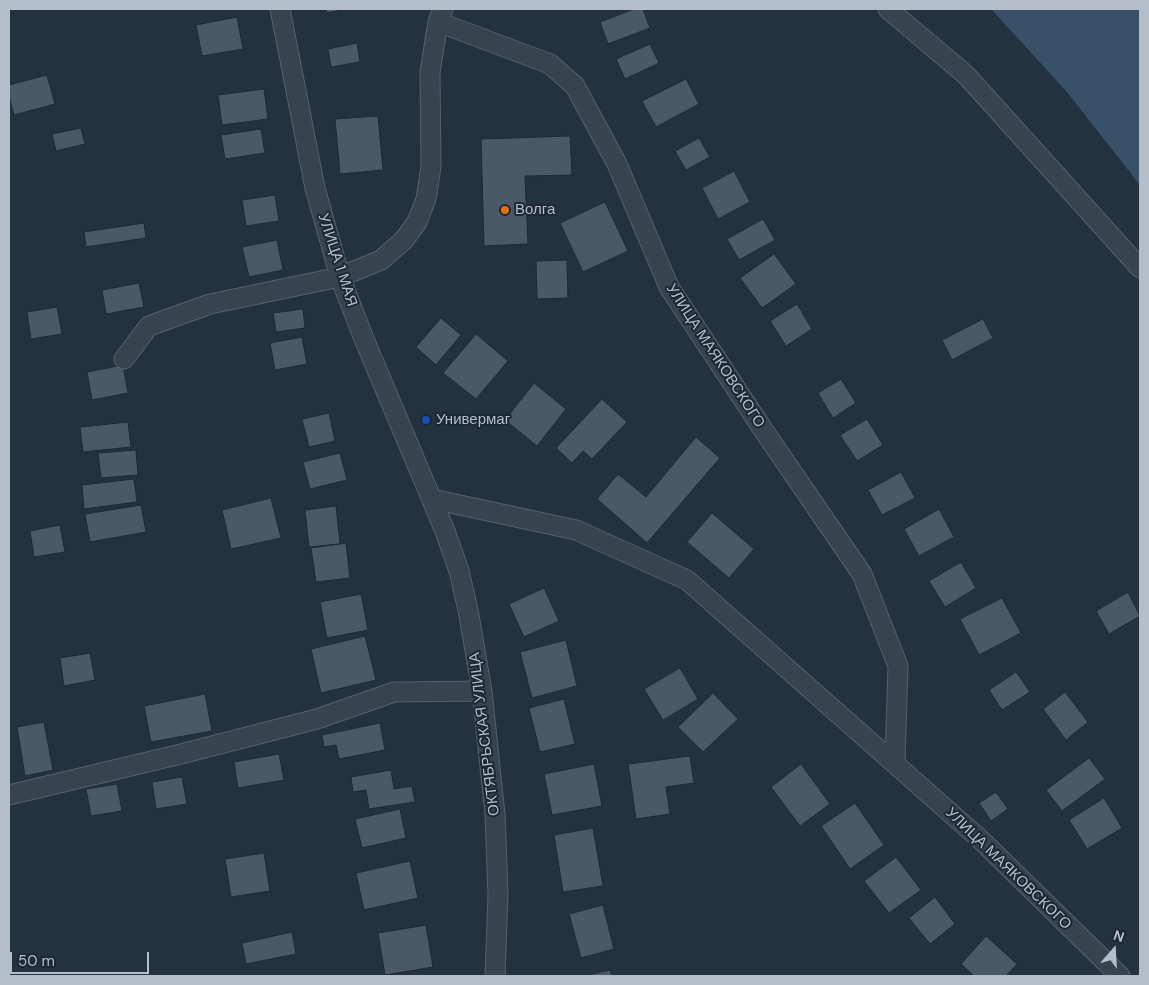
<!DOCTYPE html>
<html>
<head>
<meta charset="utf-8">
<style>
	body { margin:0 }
	#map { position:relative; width:1149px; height:985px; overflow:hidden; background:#23323f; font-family:"DM Sans",sans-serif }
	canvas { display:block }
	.frame { position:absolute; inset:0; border:10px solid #b3beca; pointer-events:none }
	.north { position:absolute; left:1089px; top:925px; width:50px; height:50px; -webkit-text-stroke:4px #1c2834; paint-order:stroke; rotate:19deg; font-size:14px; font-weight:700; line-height:20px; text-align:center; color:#b3beca }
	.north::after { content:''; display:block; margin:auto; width:18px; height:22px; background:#b3beca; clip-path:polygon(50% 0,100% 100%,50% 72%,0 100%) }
	.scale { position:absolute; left:10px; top:952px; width:139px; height:22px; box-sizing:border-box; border:2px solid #b3beca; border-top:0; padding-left:6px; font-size:15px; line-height:18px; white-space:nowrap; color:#b3beca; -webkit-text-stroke:4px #1c2834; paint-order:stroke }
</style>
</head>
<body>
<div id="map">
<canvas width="1149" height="985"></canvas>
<div class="frame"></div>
<div class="north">N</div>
<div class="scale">50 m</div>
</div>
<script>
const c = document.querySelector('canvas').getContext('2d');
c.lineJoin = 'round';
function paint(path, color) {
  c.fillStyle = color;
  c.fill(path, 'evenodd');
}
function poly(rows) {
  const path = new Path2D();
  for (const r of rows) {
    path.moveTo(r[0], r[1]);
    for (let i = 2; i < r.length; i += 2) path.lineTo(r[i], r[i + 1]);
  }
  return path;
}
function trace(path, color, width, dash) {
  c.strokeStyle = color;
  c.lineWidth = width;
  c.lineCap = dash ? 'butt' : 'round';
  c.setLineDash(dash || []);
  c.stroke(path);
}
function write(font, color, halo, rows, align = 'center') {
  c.font = font + ' "DM Sans",sans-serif';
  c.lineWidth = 4;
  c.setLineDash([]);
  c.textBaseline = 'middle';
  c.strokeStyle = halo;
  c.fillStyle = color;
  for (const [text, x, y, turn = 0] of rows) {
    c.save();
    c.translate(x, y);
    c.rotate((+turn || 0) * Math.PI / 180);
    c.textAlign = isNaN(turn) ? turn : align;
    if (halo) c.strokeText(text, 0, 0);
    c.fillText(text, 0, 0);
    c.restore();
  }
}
const water = poly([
	[991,9,1140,9,1140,185,1067,92]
]);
const building = poly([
	[326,9,347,9,327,13,326,9],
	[634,9,643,9,650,28,608,44,600,22,634,9],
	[237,17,243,49,202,56,196,25,237,17],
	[357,43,360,62,331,67,328,49,357,43],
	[650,44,659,63,625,79,616,59,650,44],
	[47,75,55,104,14,115,9,96,9,85,47,75],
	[686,79,699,104,656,127,642,101,686,79],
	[264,89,268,119,222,125,218,95,264,89],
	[378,116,383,170,340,174,335,119,378,116],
	[81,128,85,144,56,151,52,134,81,128],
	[261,129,265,153,225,159,221,135,261,129],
	[570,136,572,175,525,176,528,244,484,246,481,139,570,136],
	[699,138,710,157,686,170,675,151,699,138],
	[734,171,750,202,718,219,702,188,734,171],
	[275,195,279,221,246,226,242,200,275,195],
	[605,202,628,251,583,272,560,223,605,202],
	[763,219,775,240,739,260,727,239,763,219],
	[144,223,146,238,86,247,84,232,144,223],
	[277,240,283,270,249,277,242,247,277,240],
	[774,254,796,284,762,308,740,278,774,254],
	[567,260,568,298,537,299,536,261,567,260],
	[139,283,144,307,106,314,102,290,139,283],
	[797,304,812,329,786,346,770,321,797,304],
	[57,307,62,334,31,339,27,312,57,307],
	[303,309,305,328,276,332,273,313,303,309],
	[441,318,461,335,436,365,416,347,441,318],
	[983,319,993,338,952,360,942,340,983,319],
	[476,334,508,361,476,399,443,373,476,334],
	[302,337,307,364,275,370,270,343,302,337],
	[123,365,128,393,92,400,87,372,123,365],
	[841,379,856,403,833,418,818,393,841,379],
	[534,383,566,409,537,446,505,420,534,383],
	[602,399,627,422,592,459,583,451,572,463,556,448,602,399],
	[329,413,335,441,309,447,302,419,329,413],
	[867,419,883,445,857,461,840,435,867,419],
	[128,422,131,447,83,452,80,427,128,422],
	[696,437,720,458,647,543,597,499,618,474,646,497,696,437],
	[136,450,138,475,101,478,98,453,136,450],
	[340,453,347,480,310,489,303,462,340,453],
	[901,472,915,498,882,515,868,490,901,472],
	[134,479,137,502,84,509,82,485,134,479],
	[271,498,281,538,231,549,222,510,271,498],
	[141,505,146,532,90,542,85,514,141,505],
	[336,506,340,544,309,547,305,510,336,506],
	[939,509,954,537,919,556,904,529,939,509],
	[712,513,754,549,729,578,687,542,712,513],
	[60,525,65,552,34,557,30,531,60,525],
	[346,543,350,578,316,582,311,548,346,543],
	[961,562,976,588,945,607,929,581,961,562],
	[544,588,559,621,524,637,509,604,544,588],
	[1128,592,1140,616,1109,634,1096,611,1128,592],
	[361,594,368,630,327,638,320,602,361,594],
	[1002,598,1021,633,979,655,960,619,1002,598],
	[365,636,376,680,321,693,311,649,365,636],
	[566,640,577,686,532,698,520,652,566,640],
	[90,653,95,680,64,686,60,658,90,653],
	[680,668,698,699,663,720,644,689,680,668],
	[1016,672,1030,692,1002,710,989,690,1016,672],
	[1065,692,1088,722,1066,740,1043,709,1065,692],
	[713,693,738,719,703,752,678,727,713,693],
	[205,694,212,731,151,742,144,706,205,694],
	[564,699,575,744,540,752,529,708,564,699],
	[44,722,53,770,25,776,17,727,44,722],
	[380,723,385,750,339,759,336,745,324,747,322,735,380,723],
	[279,754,284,780,238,788,234,762,279,754],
	[690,756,694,783,666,787,670,814,636,819,628,764,690,756],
	[1089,758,1105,779,1062,811,1046,790,1089,758],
	[594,764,602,806,552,815,544,774,594,764],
	[801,764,830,804,800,826,771,787,801,764],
	[391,770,394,789,412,786,415,802,369,809,366,790,353,792,351,777,391,770],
	[182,777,187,804,156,809,152,782,182,777],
	[117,784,122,811,91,816,86,789,117,784],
	[996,792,1008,809,991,821,979,803,996,792],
	[1104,798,1122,828,1087,849,1069,820,1104,798],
	[855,803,884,845,850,869,821,826,855,803],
	[400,809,406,838,362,848,355,819,400,809],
	[593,828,603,886,563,892,554,835,593,828],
	[264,853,270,891,231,897,225,859,264,853],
	[896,857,921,890,889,913,864,881,896,857],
	[410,861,418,898,364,910,356,873,410,861],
	[935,897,955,924,930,944,909,918,935,897],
	[603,905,614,949,581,958,569,914,603,905],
	[426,925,433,967,385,975,378,933,426,925],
	[292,932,296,954,246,964,242,943,292,932],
	[986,936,1017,964,1006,976,974,976,961,964,986,936],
	[610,970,612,976,583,976,610,970]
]);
const minor = poly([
	[280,9,315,188,340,277,364,339,445,531,459,571,468,610,482,691,495,814,498,895,495,976],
	[888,9,966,75,1140,268],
	[438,22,550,64,575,86,617,164,669,287,764,431,862,574,898,666,895,763],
	[124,359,149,326,210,304,340,277,381,260,404,240,417,222,426,199,431,167,430,72,438,22,443,9],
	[432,499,576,530,687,580,981,840,1120,976],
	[9,795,181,754,317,719,394,692,482,691]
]);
const markers = [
	[505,210,5,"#e8710a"],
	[426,420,5,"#1a4fb4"]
];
const poiNames = [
	["Волга",515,210],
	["Универмаг",436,420]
];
const streetNames = [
	["УЛИЦА 1 МАЯ",337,260,72],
	["УЛИЦА МАЯКОВСКОГО",715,356,57],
	["ОКТЯБРЬСКАЯ УЛИЦА",485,734,-97],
	["УЛИЦА МАЯКОВСКОГО",1008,869,44]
];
paint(water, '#385169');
paint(building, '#495968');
trace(building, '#1e2a36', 1);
trace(minor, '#55616d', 21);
trace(minor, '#37434f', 19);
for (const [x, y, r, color] of markers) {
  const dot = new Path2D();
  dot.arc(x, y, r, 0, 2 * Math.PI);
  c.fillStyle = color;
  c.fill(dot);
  trace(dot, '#1c2834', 2);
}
write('15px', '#b3beca', '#1c2834', poiNames, 'left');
write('15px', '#b3beca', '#1c2834', streetNames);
</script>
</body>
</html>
